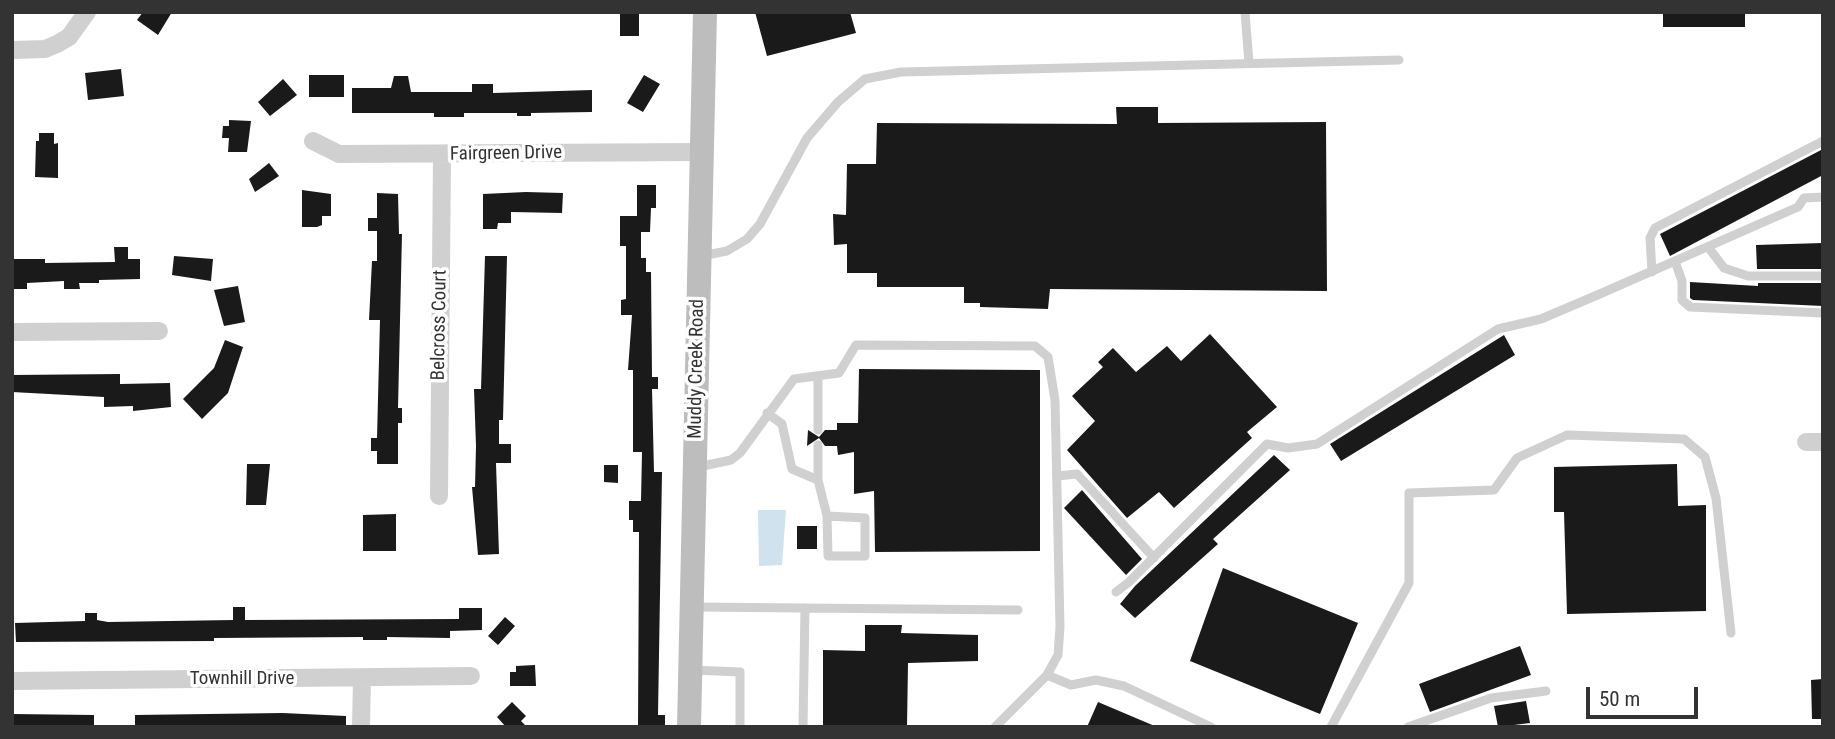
<!DOCTYPE html>
<html>
<head>
<meta charset="utf-8">
<style>
	body { margin:0 }
	#map { position:relative; width:1835px; height:739px; overflow:hidden; background:#fff; font-family:"Roboto Condensed",sans-serif }
	canvas { display:block }
	.frame { position:absolute; inset:0; border:14px solid #333; pointer-events:none }
	.scale { position:absolute; left:1586px; top:687px; width:112px; height:32px; box-sizing:border-box; border:4px solid #333; border-top:0; padding-left:9px; font-size:21px; line-height:24px; white-space:nowrap; color:#333; -webkit-text-stroke:5px #fff; paint-order:stroke }
</style>
</head>
<body>
<div id="map">
<canvas width="1835" height="739"></canvas>
<div class="frame"></div>
<div class="scale">50 m</div>
</div>
<script>
const c = document.querySelector('canvas').getContext('2d');
c.lineJoin = 'round';
function paint(path, color) {
  c.fillStyle = color;
  c.fill(path, 'evenodd');
}
function poly(rows) {
  const path = new Path2D();
  for (const r of rows) {
    path.moveTo(r[0], r[1]);
    for (let i = 2; i < r.length; i += 2) path.lineTo(r[i], r[i + 1]);
  }
  return path;
}
function trace(path, color, width, dash) {
  c.strokeStyle = color;
  c.lineWidth = width;
  c.lineCap = dash ? 'butt' : 'round';
  c.setLineDash(dash || []);
  c.stroke(path);
}
function write(font, color, halo, rows, align = 'center') {
  c.font = font + ' "Roboto Condensed",sans-serif';
  c.lineWidth = 7;
  c.setLineDash([]);
  c.textBaseline = 'middle';
  c.strokeStyle = halo;
  c.fillStyle = color;
  for (const [text, x, y, turn = 0] of rows) {
    c.save();
    c.translate(x, y);
    c.rotate((+turn || 0) * Math.PI / 180);
    c.textAlign = isNaN(turn) ? turn : align;
    if (halo) c.strokeText(text, 0, 0);
    c.fillText(text, 0, 0);
    c.restore();
  }
}
const water = poly([
	[758,510,786,510,782,565,759,566]
]);
const building = poly([
	[143,12,172,12,158,35,137,20],
	[755,12,850,12,856,33,767,56],
	[1663,12,1745,12,1745,27,1663,27],
	[620,14,639,14,639,36,620,36],
	[121,69,124,96,88,100,85,73],
	[309,75,344,75,344,97,309,97],
	[644,75,660,84,643,112,627,103],
	[394,76,408,76,411,92,472,92,472,84,493,84,493,93,592,90,592,112,531,113,531,116,517,116,517,113,464,113,464,117,434,117,434,113,352,113,352,88,391,88],
	[283,79,297,95,270,116,258,102],
	[1116,107,1158,107,1158,123,1326,122,1327,291,1050,289,1048,309,980,307,980,303,964,303,964,287,877,287,877,273,847,273,847,244,834,245,833,214,846,215,847,164,876,164,877,123,1117,124],
	[229,120,251,121,247,152,228,152,229,138,222,138,223,126,229,126],
	[39,133,54,133,54,144,58,143,58,178,35,177,36,141,39,141],
	[1823,149,1823,175,1670,256,1660,234],
	[269,163,279,176,255,192,249,179],
	[637,185,656,185,656,208,651,208,650,232,641,232,641,258,646,258,646,272,651,272,652,377,658,377,658,389,652,389,654,472,662,472,658,715,665,715,665,727,638,727,639,532,633,532,633,520,629,520,629,501,641,501,642,452,633,452,633,370,628,370,632,315,621,315,621,300,626,299,626,246,620,246,620,216,637,216],
	[302,190,331,194,331,216,322,216,322,225,317,227,302,227],
	[526,192,563,193,562,213,511,212,511,223,498,223,497,229,483,229,483,194],
	[377,193,398,194,399,234,402,234,398,408,402,408,402,423,398,423,398,464,377,464,377,451,371,451,371,438,377,438,380,320,369,320,372,261,377,261,377,231,368,231,368,218,377,218],
	[1823,243,1823,269,1757,269,1756,245],
	[114,247,128,247,128,259,140,259,140,279,99,280,99,283,79,283,80,289,64,289,64,281,27,283,27,289,12,289,12,259,45,259,45,263,115,262],
	[174,256,213,259,211,281,172,275],
	[485,256,507,256,503,420,499,420,499,444,511,444,511,463,496,463,499,554,478,555,472,487,475,487,476,446,474,389,481,389],
	[1690,282,1758,286,1758,283,1823,283,1823,306,1693,300,1690,298],
	[238,286,245,322,224,326,214,290],
	[1210,334,1277,407,1247,432,1252,438,1174,508,1159,492,1127,518,1067,450,1095,421,1072,396,1103,367,1098,362,1113,348,1136,372,1167,346,1181,361],
	[1504,335,1515,355,1341,461,1330,444],
	[225,340,243,347,228,393,202,419,183,399,214,368],
	[859,369,1040,370,1040,551,875,552,874,491,854,494,854,452,838,455,837,446,825,446,819,438,807,446,808,430,819,437,825,430,837,430,837,423,858,423],
	[120,374,120,384,170,383,171,407,133,411,133,406,104,407,104,397,12,392,12,375],
	[1274,455,1290,470,1213,539,1218,544,1135,618,1120,604,1135,586],
	[247,464,270,464,266,505,246,505],
	[1677,464,1678,506,1706,505,1706,611,1567,614,1564,512,1554,512,1554,467],
	[604,465,618,465,618,483,604,482],
	[1082,490,1142,559,1126,575,1064,508],
	[396,514,396,551,363,551,363,515],
	[797,526,817,526,817,549,797,549],
	[1223,568,1358,623,1320,714,1190,661],
	[233,607,245,607,245,620,459,619,459,608,482,608,482,630,450,631,450,638,387,637,387,640,363,640,363,637,214,638,214,641,16,642,15,623,85,621,85,613,97,613,97,620,108,622,233,620],
	[505,617,515,626,498,645,488,636],
	[865,625,902,625,901,633,978,635,978,661,908,663,907,727,823,727,823,650,865,651],
	[1520,646,1531,675,1430,712,1419,684],
	[535,665,536,686,510,686,510,672,516,672,516,666],
	[1823,679,1823,719,1812,719,1811,680],
	[1526,701,1530,723,1498,727,1494,706],
	[512,702,526,716,521,721,527,727,506,727,497,717],
	[1098,702,1157,727,1087,727],
	[283,713,346,716,346,727,135,727,135,715],
	[12,714,94,715,94,727,12,727]
]);
const lane = poly([
	[1245,12,1249,63],
	[1708,247,1724,268,1748,276,1823,276],
	[701,256,727,251,747,239,760,224,807,138,838,102,865,79,901,72,1399,60],
	[1675,261,1682,281,1682,300,1690,307,1823,313],
	[1652,272,1650,238,1655,228,1823,141],
	[818,376,818,430],
	[767,413,782,424,792,469,818,480],
	[818,445,818,480,827,516,865,518,865,556,828,556,827,516],
	[698,467,731,460,740,453,794,379,839,373,856,345,1035,346,1048,357,1055,400,1060,627,1058,655,1047,675,995,727],
	[1057,476,1077,474,1154,558],
	[1116,592,1129,582,1267,444,1288,448,1317,444,1498,329,1541,319,1602,293,1798,207,1804,198,1823,197],
	[695,607,1018,610],
	[692,670,740,672,740,727],
	[1047,675,1071,685,1096,680,1124,686,1211,727],
	[803,727,805,608],
	[1331,727,1409,583,1409,493,1494,490,1517,458,1567,435,1684,439,1705,457,1716,498,1731,633],
	[1408,727,1491,698,1546,691]
]);
const street = poly([
	[12,50,45,49,57,44,69,37,87,12],
	[313,141,339,154,702,152],
	[12,332,159,331],
	[1806,442,1823,442],
	[439,496,442,155],
	[12,681,471,676],
	[361,727,362,679]
]);
const secondary = poly([
	[689,727,705,12]
]);
const streetNames = [
	["Fairgreen Drive",506,154,-1],
	["Belcross Court",440,325,-89],
	["Muddy Creek Road",697,369,-89],
	["Townhill Drive",242,679]
];
paint(water, '#cfe2ee');
paint(building, '#1a1a1a');
trace(lane, '#d0d0d0', 9);
trace(street, '#d0d0d0', 18);
trace(secondary, '#bdbdbd', 24);
write('19px', '#333', '#fff', streetNames);
</script>
</body>
</html>
